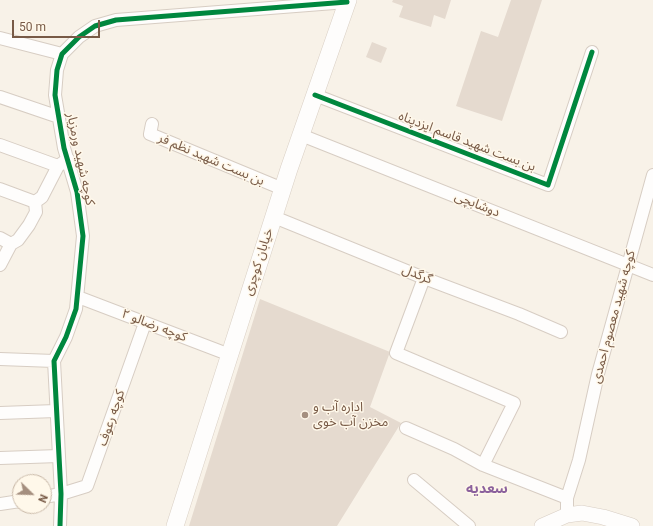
<!DOCTYPE html>
<html>
<head>
<meta charset="utf-8">
<style>
	body { margin:0 }
	#map { position:relative; width:653px; height:526px; overflow:hidden; background:#f8f2e8; font-family:Roboto,sans-serif }
	canvas { display:block }
	.north { position:absolute; left:12px; top:474px; width:40px; height:40px; box-sizing:border-box; background:#fff8ea; border:1px solid #c9b9a8; border-radius:50%; rotate:113deg; font-size:11px; font-weight:700; line-height:16px; text-align:center; color:#785a46 }
	.north::after { content:''; display:block; margin:auto; width:14px; height:18px; background:#a58f7f; clip-path:polygon(50% 0,100% 100%,50% 72%,0 100%) }
	.scale { position:absolute; left:12px; top:20px; width:88px; height:18px; box-sizing:border-box; border:2px solid #785a46; border-top:0; padding-left:5px; font-size:12px; line-height:14px; white-space:nowrap; color:#785a46; -webkit-text-stroke:3px #fff8ea; paint-order:stroke }
</style>
</head>
<body>
<div id="map">
<canvas width="653" height="526"></canvas>
<div class="north">N</div>
<div class="scale">50 m</div>
</div>
<script>
const c = document.querySelector('canvas').getContext('2d');
c.lineJoin = 'round';
function paint(path, color) {
  c.fillStyle = color;
  c.fill(path, 'evenodd');
}
function poly(rows) {
  const path = new Path2D();
  for (const r of rows) {
    path.moveTo(r[0], r[1]);
    for (let i = 2; i < r.length; i += 2) path.lineTo(r[i], r[i + 1]);
  }
  return path;
}
function trace(path, color, width, dash) {
  c.strokeStyle = color;
  c.lineWidth = width;
  c.lineCap = dash ? 'butt' : 'round';
  c.setLineDash(dash || []);
  c.stroke(path);
}
function write(font, color, halo, rows, align = 'center') {
  c.font = font + ' Roboto,"Noto Sans Arabic",sans-serif';
  c.lineWidth = 3;
  c.setLineDash([]);
  c.textBaseline = 'middle';
  c.strokeStyle = halo;
  c.fillStyle = color;
  for (const [text, x, y, turn = 0] of rows) {
    c.save();
    c.translate(x, y);
    c.rotate((+turn || 0) * Math.PI / 180);
    c.textAlign = isNaN(turn) ? turn : align;
    if (halo) c.strokeText(text, 0, 0);
    c.fillText(text, 0, 0);
    c.restore();
  }
}
const building = poly([
	[393,0,451,0,445,19,434,15,431,27,399,17,403,6,392,2],
	[511,0,542,0,502,121,456,106,481,31,498,37],
	[372,42,387,48,381,63,366,57],
	[260,299,390,352,370,407,401,423,337,526,189,526]
]);
const minor = poly([
	[0,38,62,54],
	[315,95,548,185,592,52],
	[0,97,59,117],
	[152,124,150,134,283,189],
	[301,135,653,275],
	[0,145,58,166],
	[0,189,35,202],
	[274,217,424,278,519,314,561,332],
	[0,238,11,244],
	[0,265,11,244,18,240,29,225,36,212,35,202,42,197,58,166,68,159],
	[424,278,396,353,514,403,483,465],
	[78,297,230,355],
	[0,359,54,361],
	[0,413,56,411],
	[406,428,454,449,483,465,567,498],
	[0,458,59,456],
	[414,480,469,526],
	[44,497,61,494,87,486,145,323],
	[0,504,20,501],
	[567,515,567,498,579,460,598,374,653,175],
	[60,526,61,494,54,361,66,337,76,309,83,236,77,192,64,148,55,95,57,70,62,54,79,37,95,26,116,20,347,2]
]);
const tertiary = poly([
	[542,526,567,515,582,513,603,517,632,526]
]);
const secondary = poly([
	[175,526,289,169,348,0]
]);
const cycleway = poly([
	[315,95,548,185,592,52],
	[60,526,61,494,54,361,66,337,76,309,83,236,77,192,64,148,55,95,57,70,62,54,79,37,95,26,116,20,347,2]
]);
const markers = [
	[305,415,4,"#a58f7f"]
];
const streetNames = [
	["بن بست شهید قاسم ایزدپناه",467,142,21],
	["کوچه شهید ورمزیار",80,159,78],
	["بن بست شهید نظم فر",211,160,23],
	["دوشابچی",477,205,22],
	["خیابان کوچری",259,262,-72],
	["گرگدل",417,275,22],
	["کوچه شهید معصوم احمدی",614,317,-75],
	["کوچه رضالو ۲",154,326,21],
	["کوچه رعوف",112,418,-71]
];
const poiNames = [
	["اداره آب و",313,408],
	["مخزن آب خوی",313,423]
];
const neighbourhoodNames = [
	["سعدیه",487,489]
];
paint(building, '#e5dacf');
trace(minor, '#d7cdc3', 14);
trace(tertiary, '#d7cdc3', 16);
trace(secondary, '#d9cfc4', 18);
trace(minor, '#fefdfc', 12);
trace(tertiary, '#fefdfc', 15);
trace(secondary, '#fefdfc', 17);
trace(cycleway, '#00873e', 5);
for (const [x, y, r, color] of markers) {
  const dot = new Path2D();
  dot.arc(x, y, r, 0, 2 * Math.PI);
  c.fillStyle = color;
  c.fill(dot);
  trace(dot, '#fff8ea', 1.5);
}
write('13px', '#785a46', '#fff8ea', streetNames);
write('13px', '#785a46', '#fff8ea', poiNames, 'left');
write('bold 14px', '#8b619d', '#fff8ea', neighbourhoodNames);
</script>
</body>
</html>
